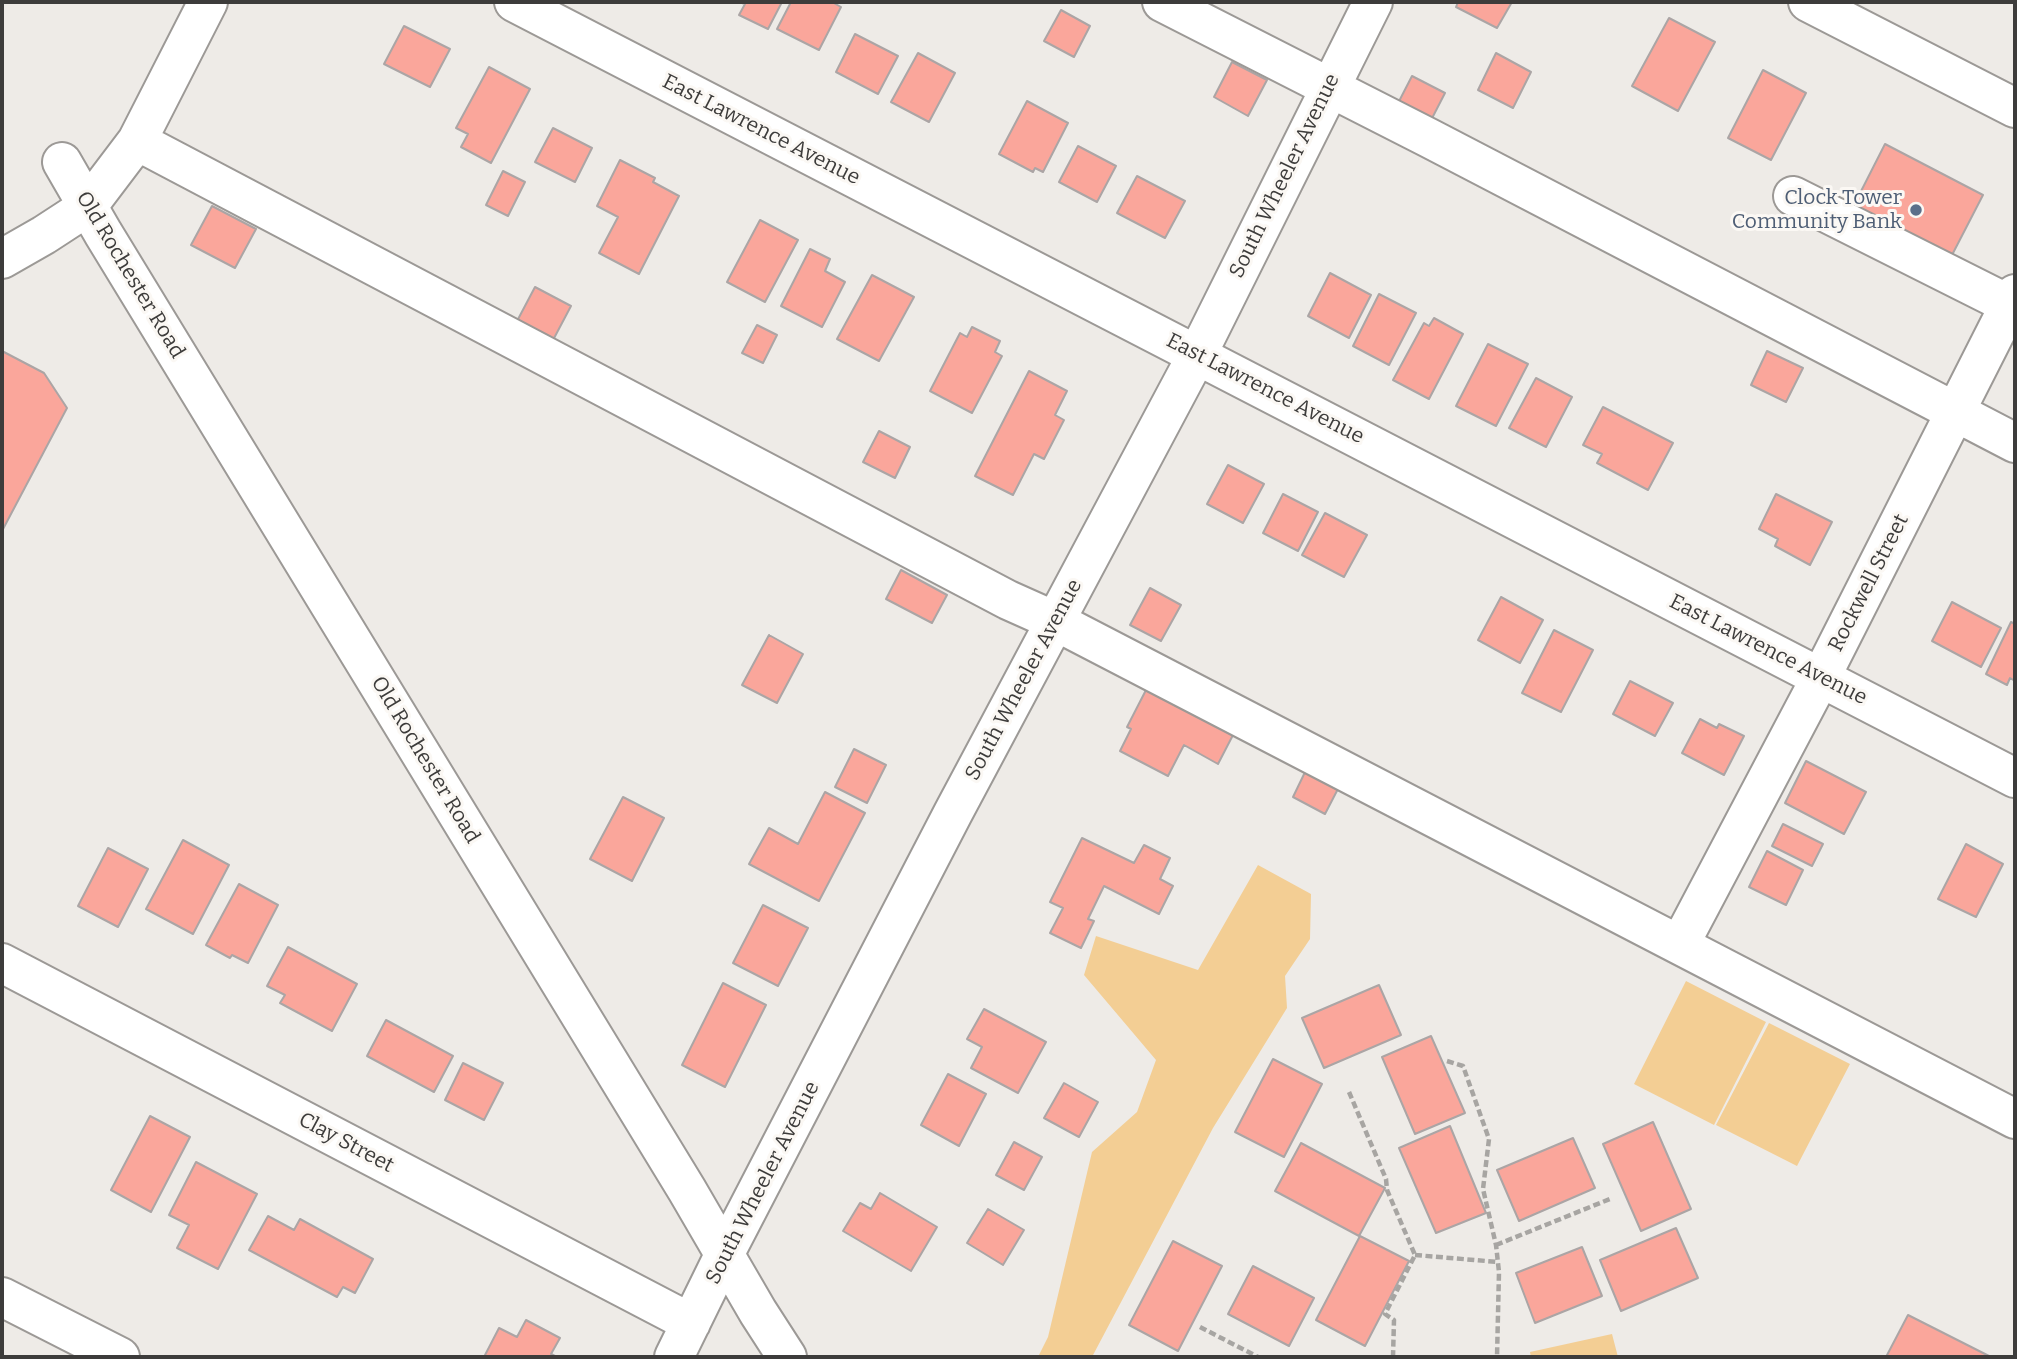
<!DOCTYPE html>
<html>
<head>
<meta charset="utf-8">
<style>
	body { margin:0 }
	#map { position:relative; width:2017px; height:1359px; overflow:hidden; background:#eeebe7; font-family:Bitter,serif }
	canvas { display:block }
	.frame { position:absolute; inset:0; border:4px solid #3d3c3b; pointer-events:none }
</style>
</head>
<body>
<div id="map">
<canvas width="2017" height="1359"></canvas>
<div class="frame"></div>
</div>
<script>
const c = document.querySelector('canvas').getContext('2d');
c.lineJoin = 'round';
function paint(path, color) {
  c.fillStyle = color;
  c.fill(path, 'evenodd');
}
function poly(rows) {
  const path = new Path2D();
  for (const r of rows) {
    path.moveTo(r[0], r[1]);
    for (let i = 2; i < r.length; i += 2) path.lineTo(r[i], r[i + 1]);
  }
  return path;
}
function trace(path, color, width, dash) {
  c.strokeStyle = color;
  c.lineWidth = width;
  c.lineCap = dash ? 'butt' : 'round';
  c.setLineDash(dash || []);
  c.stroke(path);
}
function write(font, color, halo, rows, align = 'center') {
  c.font = font + ' Bitter,serif';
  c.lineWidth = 6;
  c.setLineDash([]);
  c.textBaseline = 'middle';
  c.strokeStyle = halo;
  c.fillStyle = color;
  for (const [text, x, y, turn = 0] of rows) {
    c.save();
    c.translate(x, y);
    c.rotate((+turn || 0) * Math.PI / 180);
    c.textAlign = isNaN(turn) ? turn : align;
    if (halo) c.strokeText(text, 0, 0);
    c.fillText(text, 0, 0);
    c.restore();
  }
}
const green = poly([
	[1258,865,1311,894,1310,939,1285,976,1287,1008,1213,1128,1092,1357,1038,1357,1048,1337,1092,1152,1137,1112,1156,1060,1084,975,1096,936,1198,970],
	[1686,981,1766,1022,1714,1125,1634,1084],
	[1769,1023,1850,1064,1797,1166,1716,1125],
	[1612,1334,1618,1357,1531,1357,1530,1352]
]);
const building = poly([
	[739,2,782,2,768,29,739,15,745,4,739,2],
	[791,2,832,2,841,7,819,50,777,29,791,2],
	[1458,2,1512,2,1497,28,1456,7,1458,2],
	[1061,10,1090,26,1074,57,1044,41,1061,10],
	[1669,18,1715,42,1678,111,1632,86,1669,18],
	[404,26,450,49,430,87,384,64,404,26],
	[855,34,898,56,878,94,836,72,855,34],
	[918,53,955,73,929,122,891,102,918,53],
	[1496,53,1531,72,1513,108,1478,90,1496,53],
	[1232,62,1267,80,1248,116,1214,97,1232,62],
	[489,67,530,89,491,163,461,147,468,134,456,128,489,67],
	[1763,70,1806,93,1771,160,1728,138,1763,70],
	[1412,76,1445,93,1427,128,1394,111,1412,76],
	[1027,101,1068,123,1043,172,1035,168,1033,172,999,154,1027,101],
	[553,128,592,148,575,182,535,162,553,128],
	[1885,144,1983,195,1952,255,1854,205,1885,144],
	[1078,146,1116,166,1097,202,1059,182,1078,146],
	[620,160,655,178,653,182,679,196,639,274,599,253,618,217,597,206,620,160],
	[503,171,525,182,508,216,486,205,503,171],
	[1137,176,1185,201,1165,238,1117,213,1137,176],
	[212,206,256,229,235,268,191,245,212,206],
	[760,220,798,240,765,302,727,282,760,220],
	[810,249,830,259,825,271,845,282,822,327,781,306,810,249],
	[1330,273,1371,295,1349,338,1308,316,1330,273],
	[872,275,914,297,879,361,837,339,872,275],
	[535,287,571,306,552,342,516,323,535,287],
	[1379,294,1416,313,1389,365,1353,346,1379,294],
	[1434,318,1463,334,1429,399,1393,380,1424,323,1429,326,1434,318],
	[757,325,777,335,763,363,742,353,757,325],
	[972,327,1000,341,995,352,1002,356,972,413,930,391,960,333,967,337,972,327],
	[1488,344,1528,364,1496,426,1456,406,1488,344],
	[2,351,44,373,67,408,2,531,2,351],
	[1767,351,1803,368,1786,402,1751,385,1767,351],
	[1029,371,1067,391,1055,415,1064,420,1044,459,1034,454,1013,495,975,476,1029,371],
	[1536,378,1572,397,1546,447,1509,428,1536,378],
	[1603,407,1673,443,1648,490,1597,463,1602,454,1583,445,1603,407],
	[879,431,910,447,895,478,863,462,879,431],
	[1228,465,1264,484,1243,523,1207,504,1228,465],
	[1283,494,1318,512,1298,551,1263,533,1283,494],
	[1776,494,1832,522,1810,565,1775,546,1778,539,1759,529,1776,494],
	[1325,513,1367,535,1344,577,1302,555,1325,513],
	[901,570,947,595,932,623,886,599,901,570],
	[1150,588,1181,605,1161,641,1130,625,1150,588],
	[1501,597,1543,620,1520,663,1478,640,1501,597],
	[1952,602,2001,628,1981,667,1932,641,1952,602],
	[2011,622,2015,624,2015,681,2010,678,2007,685,1986,674,2011,622],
	[1554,630,1593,650,1561,712,1522,693,1554,630],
	[769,635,803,654,777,703,742,685,769,635],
	[1630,681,1673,703,1655,736,1613,714,1630,681],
	[1146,690,1233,735,1218,764,1184,745,1168,776,1120,751,1131,729,1127,727,1146,690],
	[1700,719,1717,728,1719,724,1744,736,1724,775,1682,753,1700,719],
	[854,749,886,765,867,803,835,787,854,749],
	[1806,761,1866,792,1844,834,1785,803,1806,761],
	[1307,768,1340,785,1325,814,1293,797,1307,768],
	[825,792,865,813,819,901,749,864,769,828,798,844,825,792],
	[623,797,664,818,632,881,590,859,623,797],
	[1783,824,1823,844,1812,866,1772,846,1783,824],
	[1082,838,1134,863,1144,845,1170,858,1160,879,1173,886,1159,914,1104,886,1088,919,1094,921,1081,948,1050,933,1063,908,1050,902,1082,838],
	[183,840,229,865,193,934,146,909,183,840],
	[1966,844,2003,864,1976,917,1938,899,1966,844],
	[108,848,148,869,118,927,78,906,108,848],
	[1767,851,1803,870,1786,905,1749,887,1767,851],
	[239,884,278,905,248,963,232,955,230,958,206,945,239,884],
	[763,905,808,928,778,986,733,963,763,905],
	[288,947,357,984,332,1031,280,1003,285,995,267,986,288,947],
	[723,983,766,1005,725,1087,682,1065,723,983],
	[1379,985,1401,1035,1324,1068,1302,1018,1379,985],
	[984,1009,1046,1042,1018,1093,971,1068,982,1047,967,1039,984,1009],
	[386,1020,453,1056,434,1092,367,1056,386,1020],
	[1431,1036,1465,1113,1415,1134,1382,1057,1431,1036],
	[1273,1059,1322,1084,1284,1157,1235,1132,1273,1059],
	[463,1063,503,1083,484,1120,445,1100,463,1063],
	[948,1074,986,1094,959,1146,921,1125,948,1074],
	[1064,1083,1098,1102,1079,1137,1044,1118,1064,1083],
	[150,1116,190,1137,151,1212,111,1190,150,1116],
	[1653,1122,1691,1209,1641,1231,1603,1144,1653,1122],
	[1450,1126,1486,1213,1436,1233,1399,1148,1450,1126],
	[1573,1138,1595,1188,1519,1221,1497,1170,1573,1138],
	[1014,1142,1042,1157,1024,1190,996,1175,1014,1142],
	[1301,1143,1385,1188,1359,1236,1275,1191,1301,1143],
	[196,1162,257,1194,218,1269,177,1248,189,1225,169,1215,196,1162],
	[880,1193,937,1227,911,1271,843,1231,860,1203,871,1209,880,1193],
	[988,1209,1024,1230,1003,1265,967,1243,988,1209],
	[268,1216,294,1230,300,1219,373,1259,355,1293,343,1287,337,1297,249,1250,268,1216],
	[1676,1228,1698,1278,1621,1311,1600,1260,1676,1228],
	[1360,1236,1409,1261,1365,1346,1316,1320,1360,1236],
	[1173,1241,1222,1266,1178,1351,1129,1325,1173,1241],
	[1582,1247,1602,1296,1535,1323,1516,1273,1582,1247],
	[1253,1266,1314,1298,1289,1346,1228,1314,1253,1266],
	[1908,1315,1991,1357,1886,1357,1908,1315],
	[526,1320,560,1338,551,1354,557,1357,484,1357,499,1328,517,1337,526,1320]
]);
const path = poly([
	[1447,1061,1463,1066,1489,1139,1483,1189,1496,1245,1499,1272,1497,1357],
	[1349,1092,1386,1179,1387,1190,1415,1255,1385,1314,1394,1320,1393,1357],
	[1496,1245,1610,1199],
	[1415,1255,1498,1262],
	[1200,1327,1258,1357]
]);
const minor = poly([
	[514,2,2015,778],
	[1162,2,1429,138,2015,443],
	[1808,2,2015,108],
	[137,141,1008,600,1055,621,2015,1119],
	[62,162,103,233,687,1190,758,1312,787,1357],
	[1793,196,2010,305],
	[2,259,44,235,87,207,137,141,208,2],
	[1680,944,1821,677,2015,294],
	[2,963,691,1323],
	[2,1297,120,1357],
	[674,1357,725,1253,953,813,1197,355,1373,2]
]);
const markers = [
	[1916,210,7,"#5c6f8a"]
];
const streetNames = [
	["East Lawrence Avenue",761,130,27],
	["South Wheeler Avenue",1285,176,-64],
	["Old Rochester Road",130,275,59],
	["East Lawrence Avenue",1265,389,27],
	["Rockwell Street",1869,583,-63],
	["East Lawrence Avenue",1768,650,27],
	["South Wheeler Avenue",1024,680,-62],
	["Old Rochester Road",425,760,59],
	["Clay Street",346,1143,28],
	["South Wheeler Avenue",763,1183,-63]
];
const serviceNames = [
	["Clock Tower",1902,198],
	["Community Bank",1902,222]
];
paint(green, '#f3ce94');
paint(building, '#faa69b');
trace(building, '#aba5a5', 2);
trace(minor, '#9c9996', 42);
trace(path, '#a7a5a2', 4.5, [7, 3.5]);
trace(minor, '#fff', 38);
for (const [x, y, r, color] of markers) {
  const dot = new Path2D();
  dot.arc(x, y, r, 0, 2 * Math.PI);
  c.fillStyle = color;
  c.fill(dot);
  trace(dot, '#fbf8f4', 2.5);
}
write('21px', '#3d3c3b', '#fbf8f4', streetNames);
write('21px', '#4e5e75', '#fbf8f4', serviceNames, 'right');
</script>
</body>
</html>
